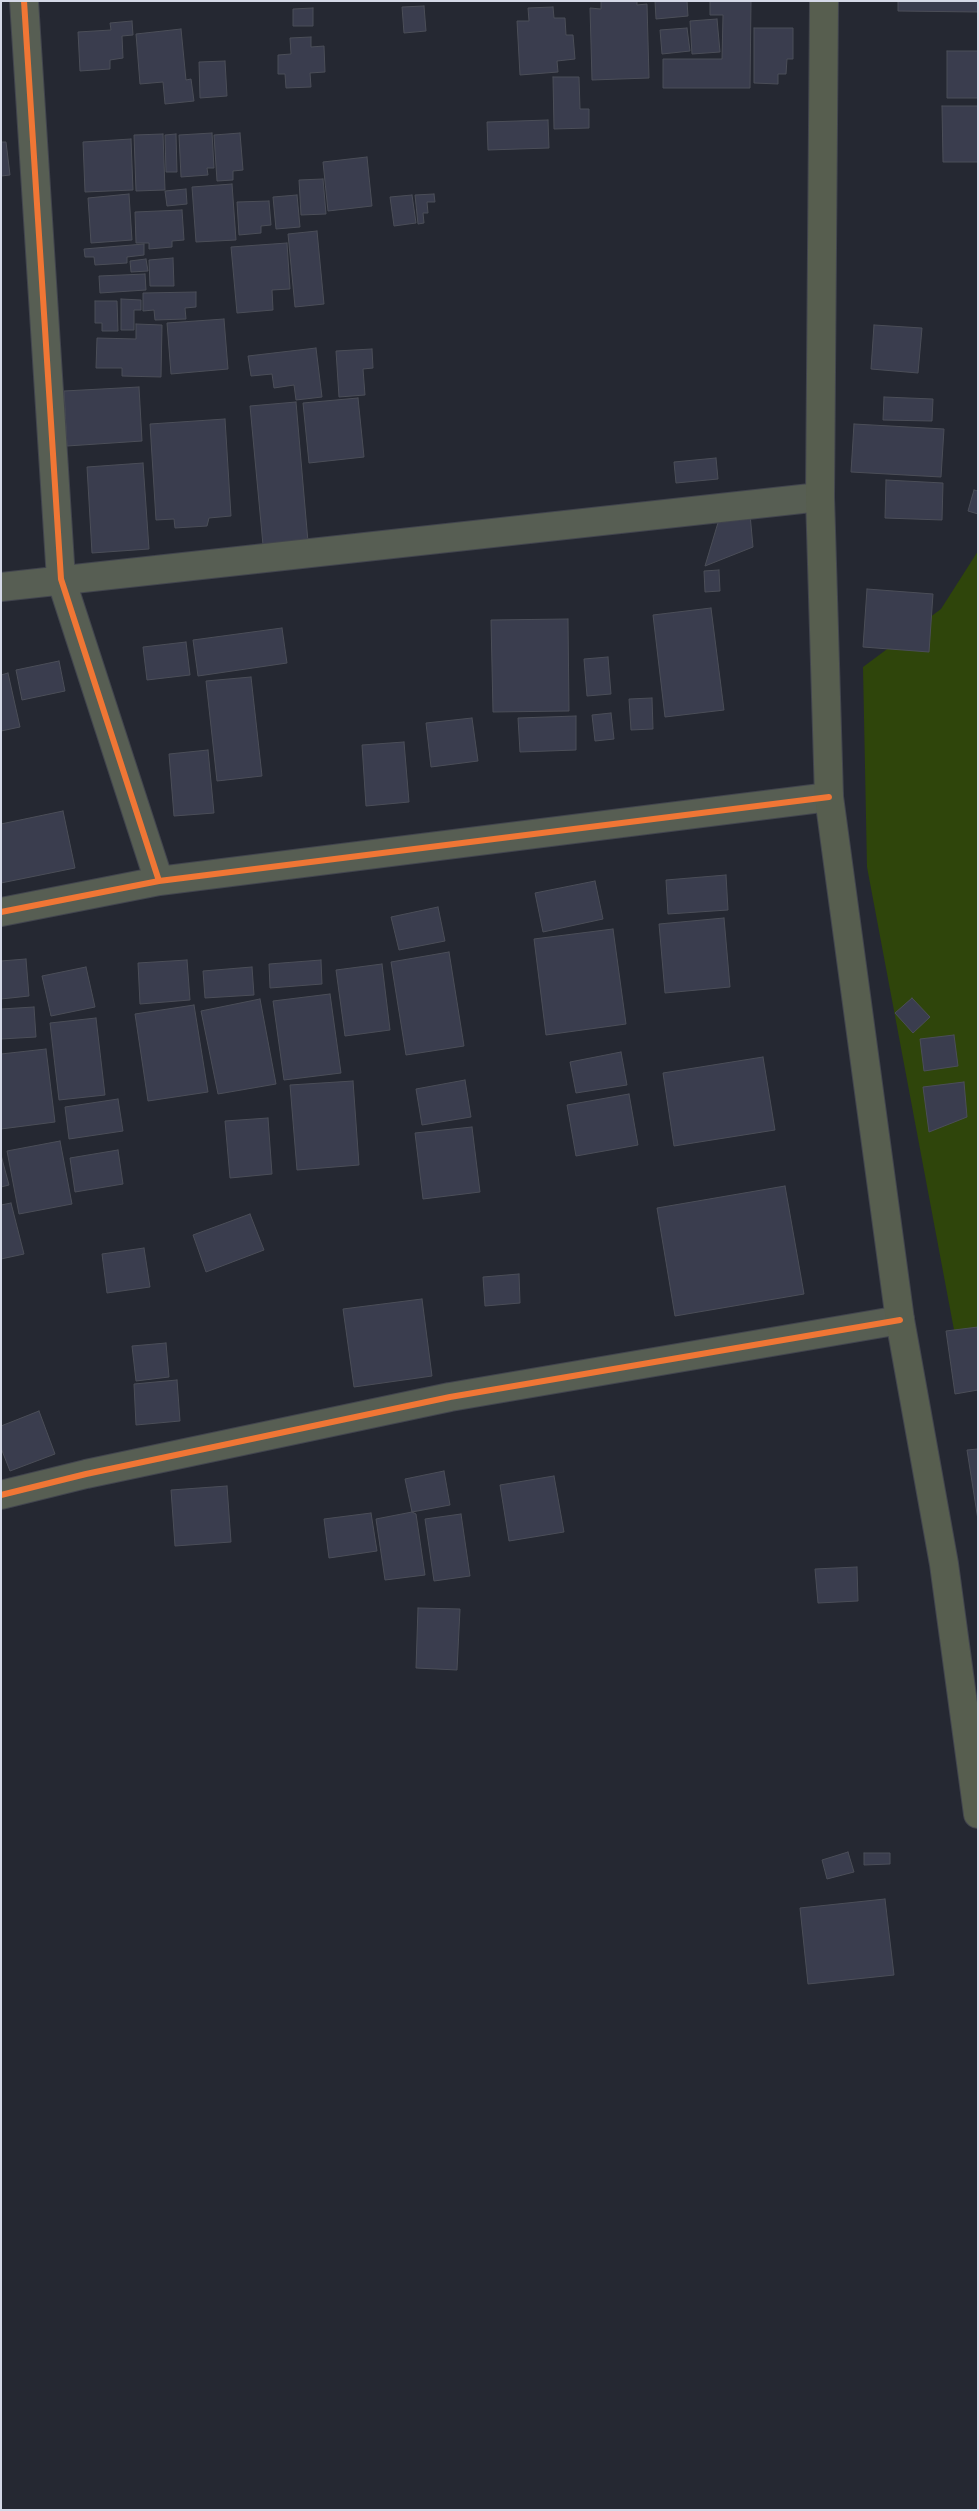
<!DOCTYPE html>
<html>
<head>
<meta charset="utf-8">
<style>
	body { margin:0 }
	#map { position:relative; width:979px; height:2511px; overflow:hidden; background:#252832; font-family:Cabin,sans-serif }
	canvas { display:block }
	.frame { position:absolute; inset:0; border:2px solid #d5d9e7; pointer-events:none }
</style>
</head>
<body>
<div id="map">
<canvas width="979" height="2511"></canvas>
<div class="frame"></div>
</div>
<script>
const c = document.querySelector('canvas').getContext('2d');
c.lineJoin = 'round';
function paint(path, color) {
  c.fillStyle = color;
  c.fill(path, 'evenodd');
}
function poly(rows) {
  const path = new Path2D();
  for (const r of rows) {
    path.moveTo(r[0], r[1]);
    for (let i = 2; i < r.length; i += 2) path.lineTo(r[i], r[i + 1]);
  }
  return path;
}
function trace(path, color, width, dash) {
  c.strokeStyle = color;
  c.lineWidth = width;
  c.lineCap = dash ? 'butt' : 'round';
  c.setLineDash(dash || []);
  c.stroke(path);
}
const green = poly([
	[978,551,978,1382,964,1383,867,867,863,667,941,609]
]);
const building = poly([
	[601,1,637,1,637,5,647,4,649,78,592,80,590,8,601,9,601,1],
	[655,1,687,1,688,16,656,19,655,1],
	[710,1,751,1,750,88,663,88,663,59,722,59,723,15,710,15,710,1],
	[898,1,978,1,978,12,898,11,898,1],
	[424,6,426,31,404,33,402,7,424,6],
	[553,7,554,18,565,18,566,35,573,35,575,59,557,61,558,72,520,75,517,21,529,21,528,8,553,7],
	[313,8,313,26,293,26,293,9,313,8],
	[717,19,720,52,692,54,690,21,717,19],
	[132,21,133,35,122,36,123,58,110,60,110,69,80,71,78,32,111,30,110,23,132,21],
	[687,28,690,51,662,54,660,30,687,28],
	[754,28,793,28,793,59,787,59,786,74,778,74,778,84,754,83,754,28],
	[181,29,186,80,191,79,194,101,165,104,163,82,140,84,136,34,181,29],
	[311,37,311,47,324,46,325,72,310,73,311,87,286,88,285,74,278,74,278,55,291,54,290,38,311,37],
	[947,51,978,51,978,98,947,98,947,51],
	[225,61,227,96,200,98,199,62,225,61],
	[553,77,579,77,580,109,589,109,589,128,554,129,553,77],
	[942,106,978,106,978,162,943,162,942,106],
	[548,120,549,148,488,150,487,122,548,120],
	[212,133,214,168,207,168,208,175,181,177,179,135,212,133],
	[240,133,243,170,233,171,233,180,217,181,214,135,240,133],
	[163,134,165,190,136,191,134,135,163,134],
	[176,134,177,172,166,172,165,135,176,134],
	[131,139,133,190,85,192,83,142,131,139],
	[1,142,6,142,10,175,1,176,1,142],
	[367,157,372,206,328,211,323,162,367,157],
	[323,179,326,214,301,215,299,180,323,179],
	[232,184,236,240,196,242,192,187,232,184],
	[186,189,187,204,167,206,165,191,186,189],
	[129,194,132,240,91,243,88,198,129,194],
	[434,194,435,202,427,202,428,213,423,213,424,223,418,224,415,195,434,194],
	[297,195,300,227,276,229,273,197,297,195],
	[412,195,416,223,394,226,390,197,412,195],
	[269,201,271,225,261,226,261,233,239,235,237,202,269,201],
	[182,210,184,240,172,241,172,247,149,249,149,243,136,243,135,212,182,210],
	[317,231,324,304,295,307,288,234,317,231],
	[287,243,290,289,272,290,273,310,237,313,231,247,287,243],
	[144,244,144,255,127,257,127,263,95,265,94,257,85,257,84,249,144,244],
	[173,258,174,286,150,286,149,260,173,258],
	[146,259,148,271,131,272,130,261,146,259],
	[145,274,146,290,100,293,99,276,145,274],
	[196,292,196,307,185,308,186,319,155,320,154,310,143,311,143,293,196,292],
	[121,299,141,300,141,310,134,310,134,330,121,330,121,299],
	[95,301,117,301,118,331,102,331,102,323,95,323,95,301],
	[224,319,228,369,171,374,167,323,224,319],
	[136,324,162,325,161,377,122,376,122,368,96,368,97,338,136,339,136,324],
	[874,325,922,328,918,373,871,369,874,325],
	[316,348,322,397,296,400,294,385,274,388,272,374,251,376,248,356,316,348],
	[372,349,373,368,363,369,365,395,339,397,336,351,372,349],
	[139,387,142,441,67,446,64,391,139,387],
	[884,397,933,399,932,421,883,420,884,397],
	[358,398,364,457,309,463,303,403,358,398],
	[296,402,308,542,263,545,250,406,296,402],
	[225,419,231,516,209,518,207,526,175,528,174,519,156,520,150,424,225,419],
	[854,424,944,429,941,477,851,472,854,424],
	[716,458,718,479,676,483,674,462,716,458],
	[143,463,149,549,92,553,87,467,143,463],
	[886,480,943,483,942,520,885,518,886,480],
	[974,490,978,491,978,514,968,511,974,490],
	[750,514,753,547,705,566,720,516,750,514],
	[719,570,720,591,705,592,704,571,719,570],
	[867,589,933,594,929,652,863,647,867,589],
	[711,608,724,710,665,717,653,615,711,608],
	[568,619,569,711,493,712,491,620,568,619],
	[282,628,287,663,198,676,193,640,282,628],
	[186,642,190,675,147,680,143,647,186,642],
	[608,657,611,694,587,696,584,659,608,657],
	[59,661,65,691,22,700,16,670,59,661],
	[8,673,20,727,1,731,1,675,8,673],
	[251,677,262,776,217,781,206,681,251,677],
	[652,698,653,729,631,730,629,699,652,698],
	[611,713,614,739,595,741,592,715,611,713],
	[576,716,576,750,520,752,518,718,576,716],
	[472,718,478,761,431,767,426,723,472,718],
	[404,742,409,802,366,806,362,745,404,742],
	[208,750,214,813,174,816,169,754,208,750],
	[63,811,75,868,1,883,1,824,63,811],
	[726,875,728,910,668,914,666,880,726,875],
	[595,881,603,919,543,932,535,893,595,881],
	[438,907,445,941,399,950,391,917,438,907],
	[724,918,730,987,665,993,659,924,724,918],
	[613,929,626,1024,546,1035,534,939,613,929],
	[449,952,464,1046,406,1055,391,962,449,952],
	[26,959,29,996,1,999,1,961,26,959],
	[187,960,190,1000,140,1004,138,963,187,960],
	[321,960,322,984,270,988,269,964,321,960],
	[382,964,390,1030,345,1036,336,970,382,964],
	[86,967,95,1007,51,1016,42,976,86,967],
	[252,967,254,995,205,998,203,971,252,967],
	[330,994,341,1073,284,1080,273,1001,330,994],
	[912,998,930,1017,913,1033,895,1013,912,998],
	[260,999,276,1084,218,1094,201,1011,260,999],
	[194,1005,208,1092,148,1101,135,1014,194,1005],
	[34,1007,36,1037,1,1039,1,1009,34,1007],
	[96,1018,105,1095,59,1100,50,1023,96,1018],
	[954,1035,958,1066,924,1071,920,1039,954,1035],
	[46,1049,55,1122,1,1129,1,1054,46,1049],
	[621,1052,627,1085,576,1093,570,1062,621,1052],
	[763,1057,775,1130,674,1146,663,1073,763,1057],
	[465,1080,471,1117,422,1125,416,1089,465,1080],
	[353,1081,359,1165,297,1170,290,1085,353,1081],
	[964,1082,967,1117,929,1132,923,1087,964,1082],
	[629,1094,638,1145,576,1156,567,1105,629,1094],
	[118,1099,123,1131,69,1139,65,1107,118,1099],
	[268,1118,272,1174,230,1178,225,1121,268,1118],
	[472,1127,480,1192,423,1199,415,1133,472,1127],
	[60,1141,72,1204,19,1214,7,1151,60,1141],
	[118,1150,123,1184,75,1192,70,1158,118,1150],
	[1,1155,9,1185,1,1187,1,1155],
	[785,1186,804,1294,675,1316,657,1208,785,1186],
	[11,1203,24,1254,1,1259,1,1205,11,1203],
	[250,1214,264,1250,206,1272,193,1235,250,1214],
	[144,1248,150,1287,107,1293,102,1254,144,1248],
	[519,1274,520,1303,485,1306,483,1277,519,1274],
	[422,1299,432,1376,354,1387,343,1309,422,1299],
	[978,1327,978,1390,955,1394,946,1331,978,1327],
	[166,1343,169,1377,136,1381,132,1346,166,1343],
	[177,1380,180,1421,136,1425,134,1384,177,1380],
	[39,1411,55,1454,10,1471,1,1448,1,1426,39,1411],
	[978,1449,978,1520,967,1450,978,1449],
	[444,1471,450,1505,412,1512,405,1479,444,1471],
	[554,1476,564,1532,509,1541,500,1485,554,1476],
	[227,1486,231,1542,175,1546,171,1490,227,1486],
	[412,1512,416,1514,425,1575,385,1580,376,1519,412,1512],
	[371,1513,377,1551,329,1558,324,1519,371,1513],
	[461,1514,470,1576,434,1581,425,1519,461,1514],
	[857,1567,858,1601,818,1603,815,1569,857,1567],
	[418,1608,460,1609,457,1670,416,1668,418,1608],
	[848,1852,854,1872,827,1879,822,1860,848,1852],
	[864,1853,890,1853,890,1864,864,1865,864,1853],
	[885,1899,894,1975,808,1984,800,1908,885,1899]
]);
const minor = poly([
	[24,1,61,579,159,881],
	[1,587,820,497],
	[1,912,159,881,829,797],
	[1,1495,86,1474,450,1397,900,1320]
]);
const secondary = poly([
	[824,1,820,497,829,797,900,1320,944,1564,978,1814]
]);
const cycleway = poly([
	[24,1,61,579,159,881],
	[1,912,159,881,829,797],
	[1,1495,86,1474,450,1397,900,1320]
]);
paint(green, '#2f450b');
paint(building, '#3a3d4e');
trace(building, '#4b4e58', 1);
trace(minor, '#42454e', 30);
trace(secondary, '#42454e', 30);
trace(minor, '#575e53', 28);
trace(secondary, '#575e4f', 28);
trace(cycleway, '#f07635', 6);
</script>
</body>
</html>
